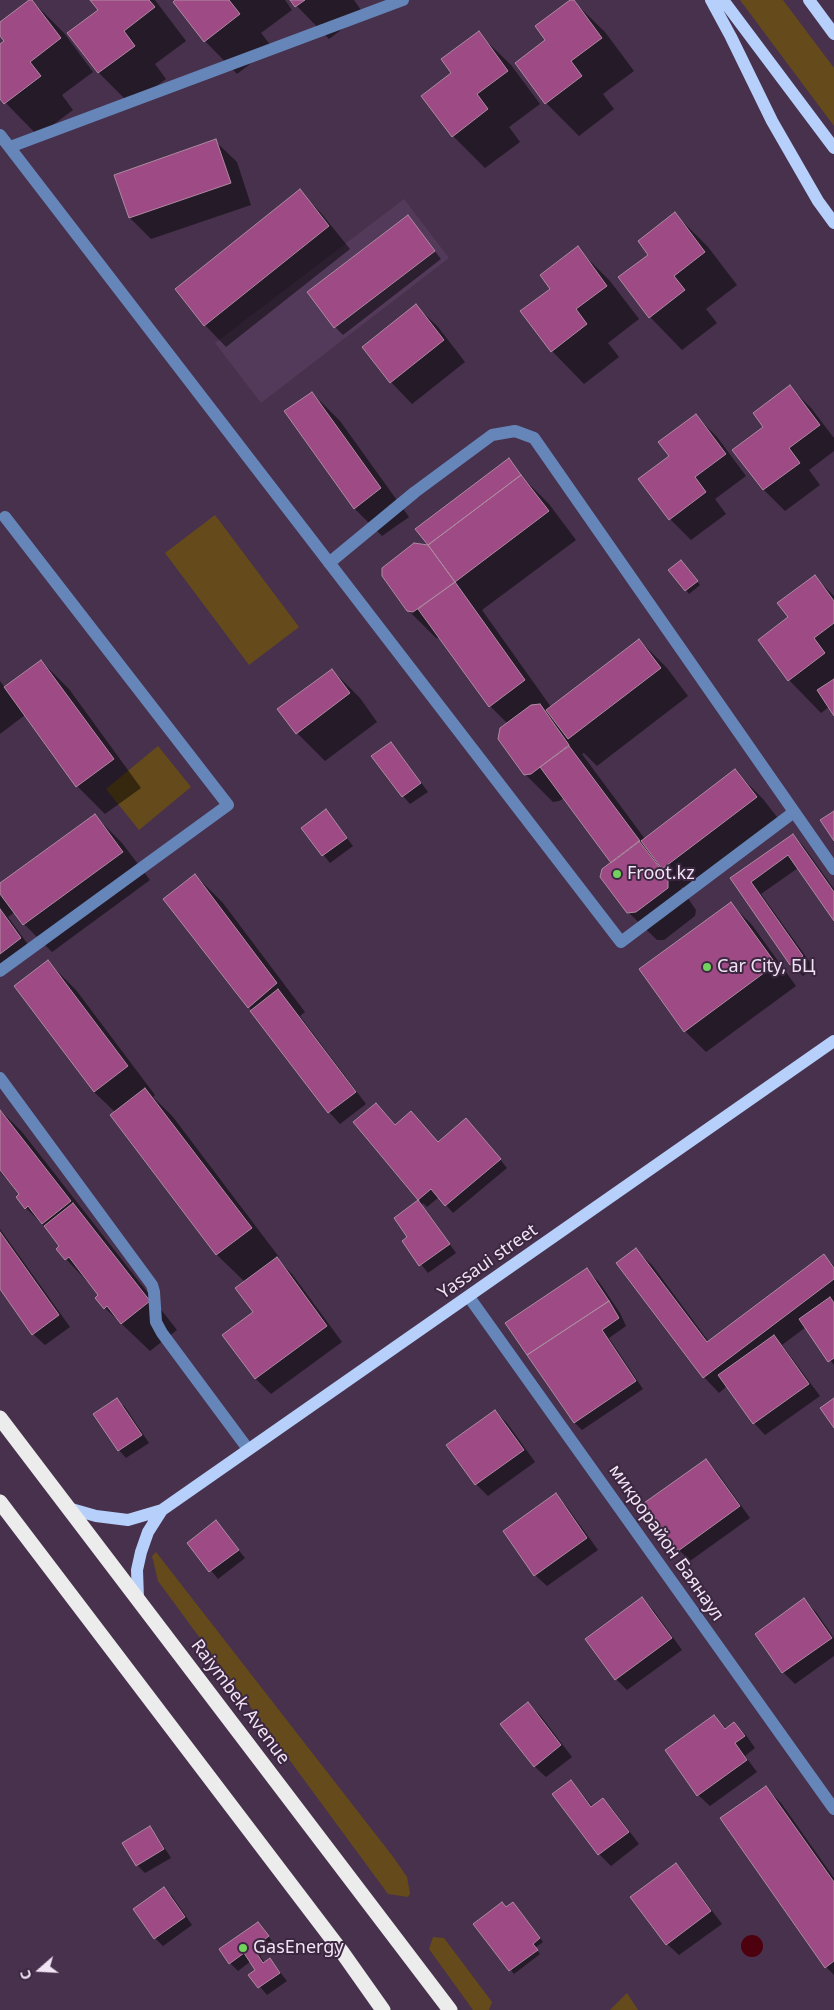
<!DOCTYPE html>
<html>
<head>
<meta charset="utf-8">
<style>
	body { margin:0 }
	#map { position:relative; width:834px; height:2010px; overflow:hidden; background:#47314c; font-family:"Noto Sans",sans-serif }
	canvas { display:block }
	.north { position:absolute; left:15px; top:1945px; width:50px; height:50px; -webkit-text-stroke:4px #3c2741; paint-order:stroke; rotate:251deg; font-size:14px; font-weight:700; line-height:20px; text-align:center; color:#f1e3f4 }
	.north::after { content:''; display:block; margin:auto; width:18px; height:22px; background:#f1e3f4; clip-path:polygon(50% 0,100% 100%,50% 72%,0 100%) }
</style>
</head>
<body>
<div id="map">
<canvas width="834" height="2010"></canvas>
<div class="north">С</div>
</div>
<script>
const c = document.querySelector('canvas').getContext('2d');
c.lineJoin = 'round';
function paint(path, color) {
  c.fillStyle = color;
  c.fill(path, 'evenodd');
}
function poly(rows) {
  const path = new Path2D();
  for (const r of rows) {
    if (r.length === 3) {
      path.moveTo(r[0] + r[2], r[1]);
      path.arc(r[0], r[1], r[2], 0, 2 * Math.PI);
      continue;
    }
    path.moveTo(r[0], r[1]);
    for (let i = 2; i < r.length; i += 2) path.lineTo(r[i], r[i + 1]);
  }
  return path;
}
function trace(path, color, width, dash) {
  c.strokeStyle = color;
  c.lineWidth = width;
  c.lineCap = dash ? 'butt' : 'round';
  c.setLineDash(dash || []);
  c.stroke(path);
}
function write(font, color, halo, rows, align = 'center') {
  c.font = font + ' "Noto Sans",sans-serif';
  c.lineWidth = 4;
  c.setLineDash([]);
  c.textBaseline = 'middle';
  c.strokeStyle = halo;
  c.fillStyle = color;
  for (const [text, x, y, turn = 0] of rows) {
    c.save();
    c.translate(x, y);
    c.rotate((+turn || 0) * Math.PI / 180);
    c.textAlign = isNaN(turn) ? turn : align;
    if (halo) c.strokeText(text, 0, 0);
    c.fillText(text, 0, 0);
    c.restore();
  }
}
const built = poly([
	[404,199,449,258,261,403,215,343]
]);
const green = poly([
	[740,0,783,0,834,68,834,126],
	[215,515,299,627,249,665,165,553],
	[158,746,191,787,139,830,106,789],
	[156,1552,394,1858,407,1877,410,1893,408,1897,388,1894,158,1581,152,1556],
	[433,1937,444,1938,492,2002,489,2010,473,2010,429,1949],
	[627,1993,638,2010,610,2010]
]);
const water = poly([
	[752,1946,11]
]);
const shadow = poly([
	[31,0,64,33,93,72,62,95,73,110,38,136,0,97,0,45,6,41,0,34,0,24],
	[92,0,155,0,186,41,155,64,166,79,131,105,99,73,69,33,99,10],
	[177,0,285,0,292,10,261,33,272,47,237,74,205,41],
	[291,0,354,0,363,13,329,39],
	[572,0,605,32,634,71,603,94,614,109,579,136,546,103,547,40],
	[478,33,511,65,540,104,509,127,520,142,485,168,453,136,453,73],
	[215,141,237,162,251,205,151,239,130,218],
	[300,191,321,213,350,249,226,347,205,325],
	[675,214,708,247,737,285,706,309,717,323,682,350,650,317,650,255],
	[408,217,441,259,343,335,335,327],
	[577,248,610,281,639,319,608,343,619,357,584,384,552,351,552,289],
	[416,306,438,327,465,362,412,404,391,382],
	[790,387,811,408,834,438,834,451,809,470,820,485,785,511,764,490,734,450,764,427],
	[312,393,340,421,409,517,382,536,354,508],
	[696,416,717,437,746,476,715,499,726,514,691,540,670,519,670,456],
	[525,480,549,504,576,540,482,610,551,707,639,640,667,668,688,696,597,766,584,753,582,754,645,839,735,771,763,799,784,826,691,896,682,887,681,888,696,910,695,916,664,940,657,940,628,912,613,863,564,798,559,801,553,802,525,774,508,724,490,706,442,639,436,638,408,610,430,547],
	[684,565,700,585,689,594,686,590],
	[815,577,834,596,834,713,829,707,821,713,789,680,789,618],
	[41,661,69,689,141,788,105,814,77,786,25,715,0,734,0,681,5,688],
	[332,670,360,698,377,722,325,761,297,733],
	[390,743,398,751,428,792,410,804,403,796],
	[326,811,353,846,330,863,302,828],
	[94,815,122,843,150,880,52,952,24,924,15,912,8,917,32,950,0,973,0,885],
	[793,835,804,847,834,889,834,919,798,868,761,894,814,968,803,976,791,964,731,878],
	[195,875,223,903,305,1012,300,1016,366,1104,340,1124,329,1112,249,1007],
	[731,904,752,925,796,986,706,1052,685,1031],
	[48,962,76,990,155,1095,153,1097,173,1117,279,1257,277,1259,292,1274,342,1342,271,1394,256,1379,224,1335,255,1312,245,1282,217,1255,111,1115,115,1112,94,1092],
	[376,1104,395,1126,438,1143,474,1127,507,1168,453,1213,439,1197,427,1207,423,1203,422,1205,456,1253,428,1273,403,1241,409,1237,396,1218,420,1201,355,1122],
	[0,1110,22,1132,177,1330,150,1351,105,1308,100,1295,66,1259,61,1246,52,1234,26,1208,21,1195,0,1172],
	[0,1229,70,1327,45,1345,33,1334,0,1287],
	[636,1250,652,1265,709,1342,824,1255,834,1266,834,1365,806,1327,782,1345,820,1396,765,1435,754,1423,727,1386,719,1393,704,1377],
	[587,1270,599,1282,620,1313,626,1326,609,1338,643,1389,582,1430,575,1423,528,1355],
	[117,1400,125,1407,149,1443,126,1458,119,1450],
	[495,1411,507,1423,535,1462,488,1496,476,1484,448,1446],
	[706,1460,717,1472,750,1518,690,1561,679,1550],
	[556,1495,567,1507,598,1550,547,1586,535,1575],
	[216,1522,245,1558,218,1579,189,1543],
	[642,1599,654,1611,682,1650,627,1690,616,1679],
	[804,1600,816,1612,834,1638,834,1656,795,1684,783,1672,756,1634],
	[528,1704,540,1715,572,1757,546,1777,534,1766],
	[714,1716,727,1729,734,1724,746,1735,755,1748,745,1756,757,1772,710,1806,698,1795],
	[571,1781,593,1807,603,1799,614,1811,639,1844,611,1866,599,1854,554,1794],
	[765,1787,781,1803,834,1878,834,1975,826,1967],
	[150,1828,157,1836,171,1858,145,1873,137,1865,124,1844],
	[676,1865,687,1877,722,1924,679,1955,667,1944],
	[164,1888,172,1896,192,1925,163,1946,155,1938,135,1909],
	[516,1907,543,1942,535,1948,540,1954,514,1974,475,1924,506,1909],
	[258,1923,275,1945,260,1956,265,1963,270,1960,287,1981,267,1995,250,1975,257,1970,251,1961,238,1971,230,1963]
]);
const building = poly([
	[29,0,32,0,61,38,30,62,41,76,4,104,0,99,0,44,4,41,0,36,0,22,29,0],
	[90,0,149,0,155,7,124,31,135,46,98,73,67,33,98,10,90,0],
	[175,0,229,0,240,14,204,42,173,2,175,0],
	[290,0,305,0,295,7,290,0],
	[570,0,574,0,602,38,571,61,582,76,545,104,515,63,545,40,535,26,570,0],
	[479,31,508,71,477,94,488,109,452,137,421,96,451,73,441,59,479,31],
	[216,139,231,183,129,218,114,175,216,139],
	[300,189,329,226,204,326,175,289,300,189],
	[675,212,705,252,674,276,685,290,649,318,618,277,648,255,638,241,675,212],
	[408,215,435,251,334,328,307,292,408,215],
	[578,246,607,286,576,309,587,324,551,352,520,311,550,289,540,275,578,246],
	[416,304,444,340,390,383,362,347,416,304],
	[790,385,820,425,789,448,800,463,763,490,732,450,763,427,753,413,790,385],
	[312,392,381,488,354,509,284,411,312,392],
	[696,414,726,454,695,477,706,492,669,520,638,479,669,456,658,442,696,414],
	[509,458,521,475,428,545,415,529,509,458],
	[521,475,549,511,455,582,428,545,521,475],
	[414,543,428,545,455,582,413,612,407,611,382,576,382,568,414,543],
	[681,560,698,581,685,591,668,570,681,560],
	[815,575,834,601,834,623,814,638,825,653,788,681,758,640,788,617,777,603,815,575],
	[455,582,525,680,489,707,418,609,455,582],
	[639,639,661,668,568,739,546,710,639,639],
	[41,660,114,759,76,787,4,687,41,660],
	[332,669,350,693,296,734,277,709,332,669],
	[834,679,834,716,817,690,834,679],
	[540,704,569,745,531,774,524,775,498,739,500,728,531,705,540,704],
	[391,742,421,783,402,797,371,756,391,742],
	[569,746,640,841,611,863,540,767,569,746],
	[735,769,757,797,662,869,641,841,735,769],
	[326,809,347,838,322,856,301,828,326,809],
	[834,811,834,841,820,820,834,811],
	[95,814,123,852,23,925,0,894,0,883,95,814],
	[793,834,834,892,834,921,788,855,751,882,803,956,790,965,730,878,793,834],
	[639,841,663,872,668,881,668,888,636,912,627,913,600,877,602,869,639,841],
	[195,874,277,983,248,1008,163,899,195,874],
	[731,902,776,964,684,1032,639,969,731,902],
	[0,909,21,938,0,954,0,909],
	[48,960,128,1066,94,1092,14,986,48,960],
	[278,989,356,1092,328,1113,250,1011,278,989],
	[145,1088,252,1228,216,1255,110,1115,145,1088],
	[376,1103,395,1125,411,1111,438,1142,466,1118,501,1159,445,1206,431,1189,418,1200,353,1122,376,1103],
	[0,1110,71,1201,42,1224,28,1206,25,1209,16,1197,19,1194,0,1170,0,1110],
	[418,1200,450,1244,419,1266,402,1241,407,1237,394,1218,418,1200],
	[73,1203,150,1301,121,1324,107,1306,104,1309,95,1298,98,1295,69,1257,65,1260,56,1249,59,1246,44,1226,73,1203],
	[0,1232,59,1315,32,1335,0,1289,0,1232],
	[636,1248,707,1342,824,1254,834,1268,834,1279,703,1378,616,1263,636,1248],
	[277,1257,327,1326,255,1379,222,1335,253,1312,235,1288,277,1257],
	[587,1268,609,1301,527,1355,505,1323,587,1268],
	[830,1297,834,1303,834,1358,828,1362,799,1319,830,1297],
	[609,1301,619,1318,602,1330,636,1381,574,1423,527,1355,609,1301],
	[774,1335,809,1384,753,1424,718,1375,774,1335],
	[117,1398,142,1435,118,1451,93,1414,117,1398],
	[834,1398,834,1428,820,1408,834,1398],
	[495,1410,524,1450,475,1485,446,1445,495,1410],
	[706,1459,740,1506,678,1551,644,1503,706,1459],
	[556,1493,587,1538,534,1576,503,1531,556,1493],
	[216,1520,239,1550,209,1572,187,1543,216,1520],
	[642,1597,672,1638,615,1680,585,1639,642,1597],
	[804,1598,832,1638,782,1673,755,1634,804,1598],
	[528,1702,561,1745,534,1767,500,1724,528,1702],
	[714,1715,725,1729,734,1722,745,1736,735,1743,747,1760,697,1796,665,1750,714,1715],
	[571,1780,591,1807,603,1798,629,1832,598,1855,552,1794,571,1780],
	[766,1786,834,1882,834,1961,825,1968,720,1818,766,1786],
	[150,1826,164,1849,136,1866,122,1843,150,1826],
	[676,1863,711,1911,666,1945,630,1897,676,1863],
	[164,1887,185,1917,154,1939,133,1909,164,1887],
	[502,1902,506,1907,513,1902,540,1938,533,1944,538,1950,509,1971,473,1924,502,1902],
	[258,1922,269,1936,253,1948,263,1963,270,1958,280,1973,258,1988,248,1975,255,1970,244,1953,229,1964,219,1949,258,1922]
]);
const minor = poly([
	[0,135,621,942,794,812],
	[10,147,403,0],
	[329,563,415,492,492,435,515,431,534,438,834,869],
	[0,971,228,805,5,517],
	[0,1078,152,1285,154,1292,156,1322,162,1333,248,1449],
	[469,1297,834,1809]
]);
const major = poly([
	[711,0,731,37,772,121,818,201,834,223],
	[723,0,834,148],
	[809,0,834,34],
	[68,1508,96,1516,128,1520,162,1510,834,1041],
	[138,1599,137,1570,141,1552,148,1532,162,1510]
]);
const highway = poly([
	[0,1418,450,2010],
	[0,1502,342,1952,383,2010]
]);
const markers = [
	[617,874,5,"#72d25d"],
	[707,967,5,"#72d25d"],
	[243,1948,5,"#72d25d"]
];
const poiNames = [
	["Froot.kz",627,874],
	["Car City, БЦ",717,967],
	["GasEnergy",253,1948]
];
const streetNames = [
	["Yassaui street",488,1262,-35],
	["микрорайон Баянаул",666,1543,55],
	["Raiymbek Avenue",240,1702,53]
];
paint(built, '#543a5a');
paint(green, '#654b1b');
paint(water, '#4d010e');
paint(shadow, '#0007');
paint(building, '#9e4a85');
trace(building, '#ae8aa1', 1);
trace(minor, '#6686ba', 12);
trace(major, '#b6d0fb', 12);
trace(highway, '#ececec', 15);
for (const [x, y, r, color] of markers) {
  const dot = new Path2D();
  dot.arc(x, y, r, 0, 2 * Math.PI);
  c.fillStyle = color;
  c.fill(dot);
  trace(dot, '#3c2741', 2);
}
write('18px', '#f1e3f4', '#3c2741', poiNames, 'left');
write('18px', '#f1e3f4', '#3c2741', streetNames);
</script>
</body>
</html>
